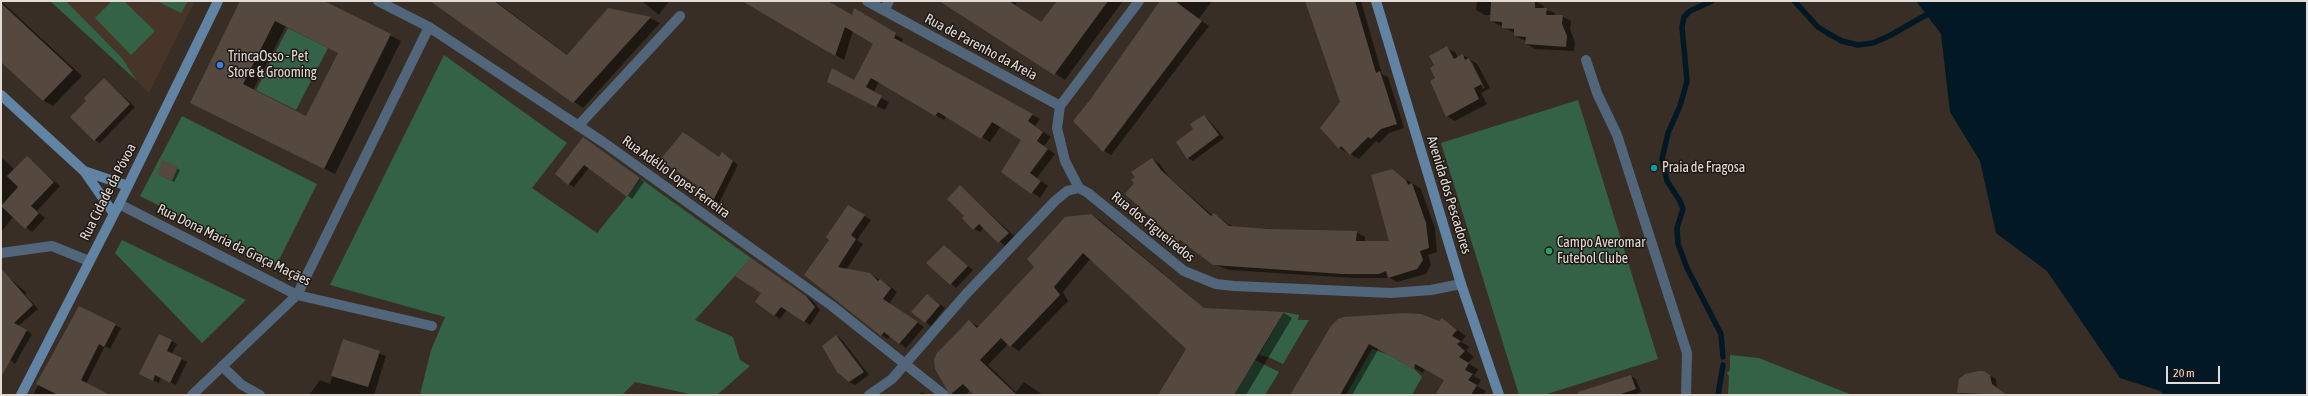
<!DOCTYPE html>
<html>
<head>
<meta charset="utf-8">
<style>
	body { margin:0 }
	#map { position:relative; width:2308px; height:396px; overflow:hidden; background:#392e25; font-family:"Asap Condensed",sans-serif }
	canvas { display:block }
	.frame { position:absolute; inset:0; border:2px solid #e3dbd6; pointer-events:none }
	.scale { position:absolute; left:2166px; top:366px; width:54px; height:18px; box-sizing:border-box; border:2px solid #e3dbd6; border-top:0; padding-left:5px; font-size:12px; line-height:14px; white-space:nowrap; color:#e3dbd6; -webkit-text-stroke:3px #1d1714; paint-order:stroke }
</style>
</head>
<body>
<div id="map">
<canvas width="2308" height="396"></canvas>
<div class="frame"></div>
<div class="scale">20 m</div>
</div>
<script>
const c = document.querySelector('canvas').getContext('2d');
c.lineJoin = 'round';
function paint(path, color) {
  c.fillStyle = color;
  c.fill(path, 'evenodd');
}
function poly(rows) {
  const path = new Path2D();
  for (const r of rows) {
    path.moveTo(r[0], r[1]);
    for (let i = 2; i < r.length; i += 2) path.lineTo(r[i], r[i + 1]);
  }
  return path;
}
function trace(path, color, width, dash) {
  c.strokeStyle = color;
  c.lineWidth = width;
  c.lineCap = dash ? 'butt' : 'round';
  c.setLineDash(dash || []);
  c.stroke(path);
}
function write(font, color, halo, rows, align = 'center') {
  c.font = font + ' "Asap Condensed",sans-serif';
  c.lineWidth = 3;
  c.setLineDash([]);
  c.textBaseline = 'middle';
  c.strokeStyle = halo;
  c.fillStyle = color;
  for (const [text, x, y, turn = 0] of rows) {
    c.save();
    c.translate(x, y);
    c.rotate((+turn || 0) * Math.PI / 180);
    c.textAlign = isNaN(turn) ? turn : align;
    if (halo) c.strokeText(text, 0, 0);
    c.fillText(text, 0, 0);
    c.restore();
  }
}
const built = poly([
	[66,1,195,1,149,93,137,81,122,58]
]);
const green = poly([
	[50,1,66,1,122,58,137,81],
	[112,1,124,1,155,31,131,55,95,18],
	[157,1,188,1,181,13],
	[288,28,328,48,296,110,256,90],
	[444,55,567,143,532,188,597,233,641,179,751,258,695,320,733,337,740,360,750,366,717,395,694,395,635,382,622,395,420,395,431,350,445,317,330,285],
	[1578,100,1658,359,1544,395,1519,395,1441,143],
	[182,116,317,184,276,266,140,196],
	[122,240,246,300,202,343,115,253],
	[1284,312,1299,315,1298,320,1309,320,1283,364,1268,357,1259,355],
	[1372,349,1389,355,1414,369,1422,377,1412,395,1346,395],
	[1730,355,1759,358,1852,395,1728,395,1729,377,1727,373,1730,370],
	[1255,360,1279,372,1265,395,1234,395]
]);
const water = poly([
	[1916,1,2307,1,2307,395,2164,395,2160,391,2120,378,2047,271,1996,233,1980,161,1950,112,1941,34]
]);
const shadow = poly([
	[1,1,82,76,53,106,44,101,1,60],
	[241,1,322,1,401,41,335,174,201,108],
	[286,26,339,53,307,117,253,90],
	[432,1,495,1,569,56,609,9,650,18,660,23,583,108],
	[642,1,669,1,659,15],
	[747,1,826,1,852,16,855,10,903,39,901,43,1040,119,1035,126,1051,137,1044,146,1055,154,1037,178,1048,186,1040,198,1003,171,1022,139,1001,126,990,142,946,116,944,120,879,82,873,93,889,102,885,110,836,86,854,82,874,44,853,31,844,60],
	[952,1,1018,1,1015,5,1042,23,1058,1,1123,1,1065,80],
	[1162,1,1212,1,1199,19,1209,26,1111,155,1104,151,1091,101],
	[1311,1,1361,1,1382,74,1388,77,1404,128,1389,133,1379,143,1376,141,1359,159,1339,148,1341,102],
	[1477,1,1535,1,1544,6,1543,9,1555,13,1554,16,1562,16,1571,21,1570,29,1575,42,1574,51,1535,49,1526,44,1526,41,1515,36,1515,33,1491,21,1491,15,1485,15,1476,10],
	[1447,48,1455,52,1458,58,1463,55,1477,64,1490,88,1481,93,1487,104,1455,121,1447,116,1435,93,1437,92,1435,66],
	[1470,62,1472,62,1485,88,1483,89],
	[104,79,135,107,100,143,95,140,88,101],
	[1204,116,1209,120,1224,138,1193,161,1188,158,1194,129],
	[583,138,644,182,632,199,589,168,574,187,569,184],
	[723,153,738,165,717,207,695,192],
	[1,157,15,170,27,158,60,186,37,211,45,218,32,232,13,217,1,232],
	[1152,159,1160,164,1169,177,1213,216,1214,214,1233,227,1268,230,1356,232,1365,237,1365,242,1390,242,1392,170,1421,189,1435,228,1437,252,1428,255,1431,265,1426,274,1397,282,1390,278,1353,278,1229,270,1215,265,1188,245,1179,241,1126,194],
	[163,161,180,170,174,182,160,175],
	[960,186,1014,236,1005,246,984,227,980,232,974,229,966,216],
	[849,206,871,220,857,240,863,244,846,270,870,274,887,284,897,292,889,304,924,327,906,348,890,336,888,339,881,335,806,275,830,240],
	[1091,215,1100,220,1206,310,1284,313,1292,318,1246,395,1159,395,1187,348,1090,259,1063,292,1068,301,1019,351,1008,344,988,365,1016,392,1024,382,1043,395,975,395,970,390,966,395,951,395,969,321,979,327],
	[944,246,973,270,956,288,928,263],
	[757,263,812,300,820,310,810,325,787,310,780,319,756,302,763,293],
	[7,276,27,293,25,295,38,309,18,326,32,334,15,364,1,351,1,279],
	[927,295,945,308,931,326,912,312],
	[79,307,121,328,110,349,105,346,86,384,108,395,33,395],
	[1442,319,1466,336,1461,342,1470,347,1466,350,1474,357,1468,363,1478,369,1474,376,1481,380,1477,386,1486,391,1483,395,1436,395,1445,380,1425,369,1423,373,1379,348,1352,395,1291,395,1332,327,1439,323],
	[160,335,177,344,172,354,187,362,176,385,161,378,159,383,145,377],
	[837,336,842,340,869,375,855,385,849,382],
	[343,340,386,356,374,395,309,395,320,380,330,384],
	[1984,372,1996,379,1997,389,2002,393,1999,395,1962,395,1958,393],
	[1631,376,1636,379,1641,392,1633,395,1597,395],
	[922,392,927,395,918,395]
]);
const stream = poly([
	[1712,1,1690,11,1684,17,1682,27,1687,81,1680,106,1668,133,1662,159,1667,181,1680,201,1683,209,1677,228,1678,244,1687,268,1721,334,1723,357],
	[1794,1,1818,27,1829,34,1842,41,1858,45,1873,43,1889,36,1926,15],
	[1718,395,1723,365]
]);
const building = poly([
	[240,1,324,1,391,34,324,169,190,103],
	[275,21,338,53,306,116,243,84],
	[430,1,494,1,567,55,608,8,651,17,573,103],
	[742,1,828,1,852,15,854,8,896,33,894,38,1033,114,1028,121,1043,132,1037,141,1048,149,1030,173,1041,181,1031,194,1001,172,1021,140,992,122,981,139,938,112,935,116,871,78,866,87,882,96,876,107,827,82,832,68,854,80,873,44,845,27,835,56],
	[939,1,1009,1,1041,22,1057,1,1108,1,1054,75],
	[1160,1,1175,1,1202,21,1103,152,1073,121,1090,100],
	[1305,1,1355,1,1376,73,1380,71,1397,124,1381,129,1371,139,1368,137,1350,155,1341,146,1339,149,1320,128,1340,102],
	[1491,1,1535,1,1535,8,1547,8,1546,15,1563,15,1562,24,1567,36,1566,47,1525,44,1526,37,1514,36,1514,29,1502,28,1502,22,1490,21],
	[1,3,73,70,43,101,1,62],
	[1447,46,1454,59,1463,54,1465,60,1469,58,1482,84,1474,88,1479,99,1446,117,1430,81,1435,78,1430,68,1434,65,1429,56],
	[104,78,130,104,94,141,70,117,86,101,84,98],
	[1204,115,1219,135,1187,159,1176,142,1193,129,1190,124],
	[683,132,719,157,722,152,733,161,711,205,693,192,698,186,660,160],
	[583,137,640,178,627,197,584,165,568,185,555,174],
	[27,156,54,182,31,206,39,213,25,229,1,206,18,187,7,176],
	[1152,158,1161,170,1211,216,1214,213,1229,226,1268,229,1357,231,1356,241,1389,241,1371,175,1392,169,1406,180,1408,185,1412,183,1426,223,1429,248,1420,251,1423,260,1417,269,1388,278,1386,271,1379,274,1343,274,1213,265,1180,240,1178,242,1125,194,1134,183,1131,180,1135,177,1131,172],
	[163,160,178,167,172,181,157,174],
	[960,185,1009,233,998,243,979,224,973,230,962,218,964,216,947,199],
	[848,205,865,215,851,235,856,239,838,267,870,273,878,281,880,279,891,288,883,299,918,322,899,344,884,332,881,336,804,275,829,240,826,237],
	[1091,214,1204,308,1284,312,1234,395,1158,395,1186,349,1083,253,1054,287,1060,295,1010,347,1001,338,980,360,1017,395,974,395,963,384,950,395,935,369,934,359,937,353,969,320,977,328,1034,267,1027,259,1065,217],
	[944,245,968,266,950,285,926,263],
	[751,258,806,296,815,307,804,322,781,307,774,316,755,302,761,293,735,276],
	[1,268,33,305,14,323,27,330,1,377],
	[927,294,940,305,925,323,911,312],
	[79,306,116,324,104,347,99,344,81,380,110,395,58,395,36,384],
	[1404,313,1421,314,1439,321,1442,318,1457,330,1452,336,1461,341,1457,344,1465,351,1459,357,1469,363,1465,370,1473,374,1468,380,1477,385,1471,395,1435,395,1444,380,1415,364,1414,369,1369,344,1340,395,1290,395,1331,326,1338,319,1344,317],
	[159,334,172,340,167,351,182,358,170,383,155,375,153,381,139,374],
	[836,335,864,372,849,382,837,372,822,346],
	[343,339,380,351,368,387,331,376],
	[1979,371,1984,371,1990,375,1992,384,2007,395,1957,393,1959,379,1965,374],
	[1631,375,1636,389,1618,395,1578,395,1578,392]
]);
const street = poly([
	[378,1,429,27,603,142,832,306,944,395],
	[867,1,1060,106],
	[884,10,889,1],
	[1586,60,1597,93,1617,135,1687,353,1686,395],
	[578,126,680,16],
	[1079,188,1065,161,1057,128,1060,106,1139,1],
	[119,204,297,295,432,326],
	[1,253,52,246,89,261],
	[222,366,242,385,260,395],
	[192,395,297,295,429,27],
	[869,395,892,379,967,293,1055,201,1067,191,1079,188,1088,193,1184,271,1216,284,1234,286,1391,293,1431,290,1461,284]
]);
const secondary = poly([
	[1376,1,1461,284,1499,395],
	[1,95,84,171,114,214],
	[84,171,128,186],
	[21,395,119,204,218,1]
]);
const markers = [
	[220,65,4,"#3f7fe0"],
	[1654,168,4,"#0f9aa8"],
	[1549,251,4,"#2e9e5b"]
];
const streetNames = [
	["Rua de Parenho da Areia",981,47,28],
	["Rua Adélio Lopes Ferreira",676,177,36],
	["Rua Cidade da Póvoa",108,192,-63],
	["Avenida dos Pescadores",1449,195,73],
	["Rua dos Figueiredos",1153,227,39],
	["Rua Dona Maria da Graça Maçães",234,245,26]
];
const poiNames = [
	["TrincaOsso - Pet",228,57],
	["Store & Grooming",228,73],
	["Praia de Fragosa",1662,168],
	["Campo Averomar",1557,243],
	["Futebol Clube",1557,259]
];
paint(built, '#463528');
paint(green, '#336246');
paint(water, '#021925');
paint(shadow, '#0007');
trace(stream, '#021925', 5.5);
paint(building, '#54483f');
trace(street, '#51667b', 10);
trace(secondary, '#6183a4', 10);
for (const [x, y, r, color] of markers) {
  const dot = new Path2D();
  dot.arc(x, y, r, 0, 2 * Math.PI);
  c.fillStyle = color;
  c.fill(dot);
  trace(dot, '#1d1714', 1.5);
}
write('14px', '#e3dbd6', '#1d1714', streetNames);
write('14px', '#e3dbd6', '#1d1714', poiNames, 'left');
</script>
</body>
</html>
